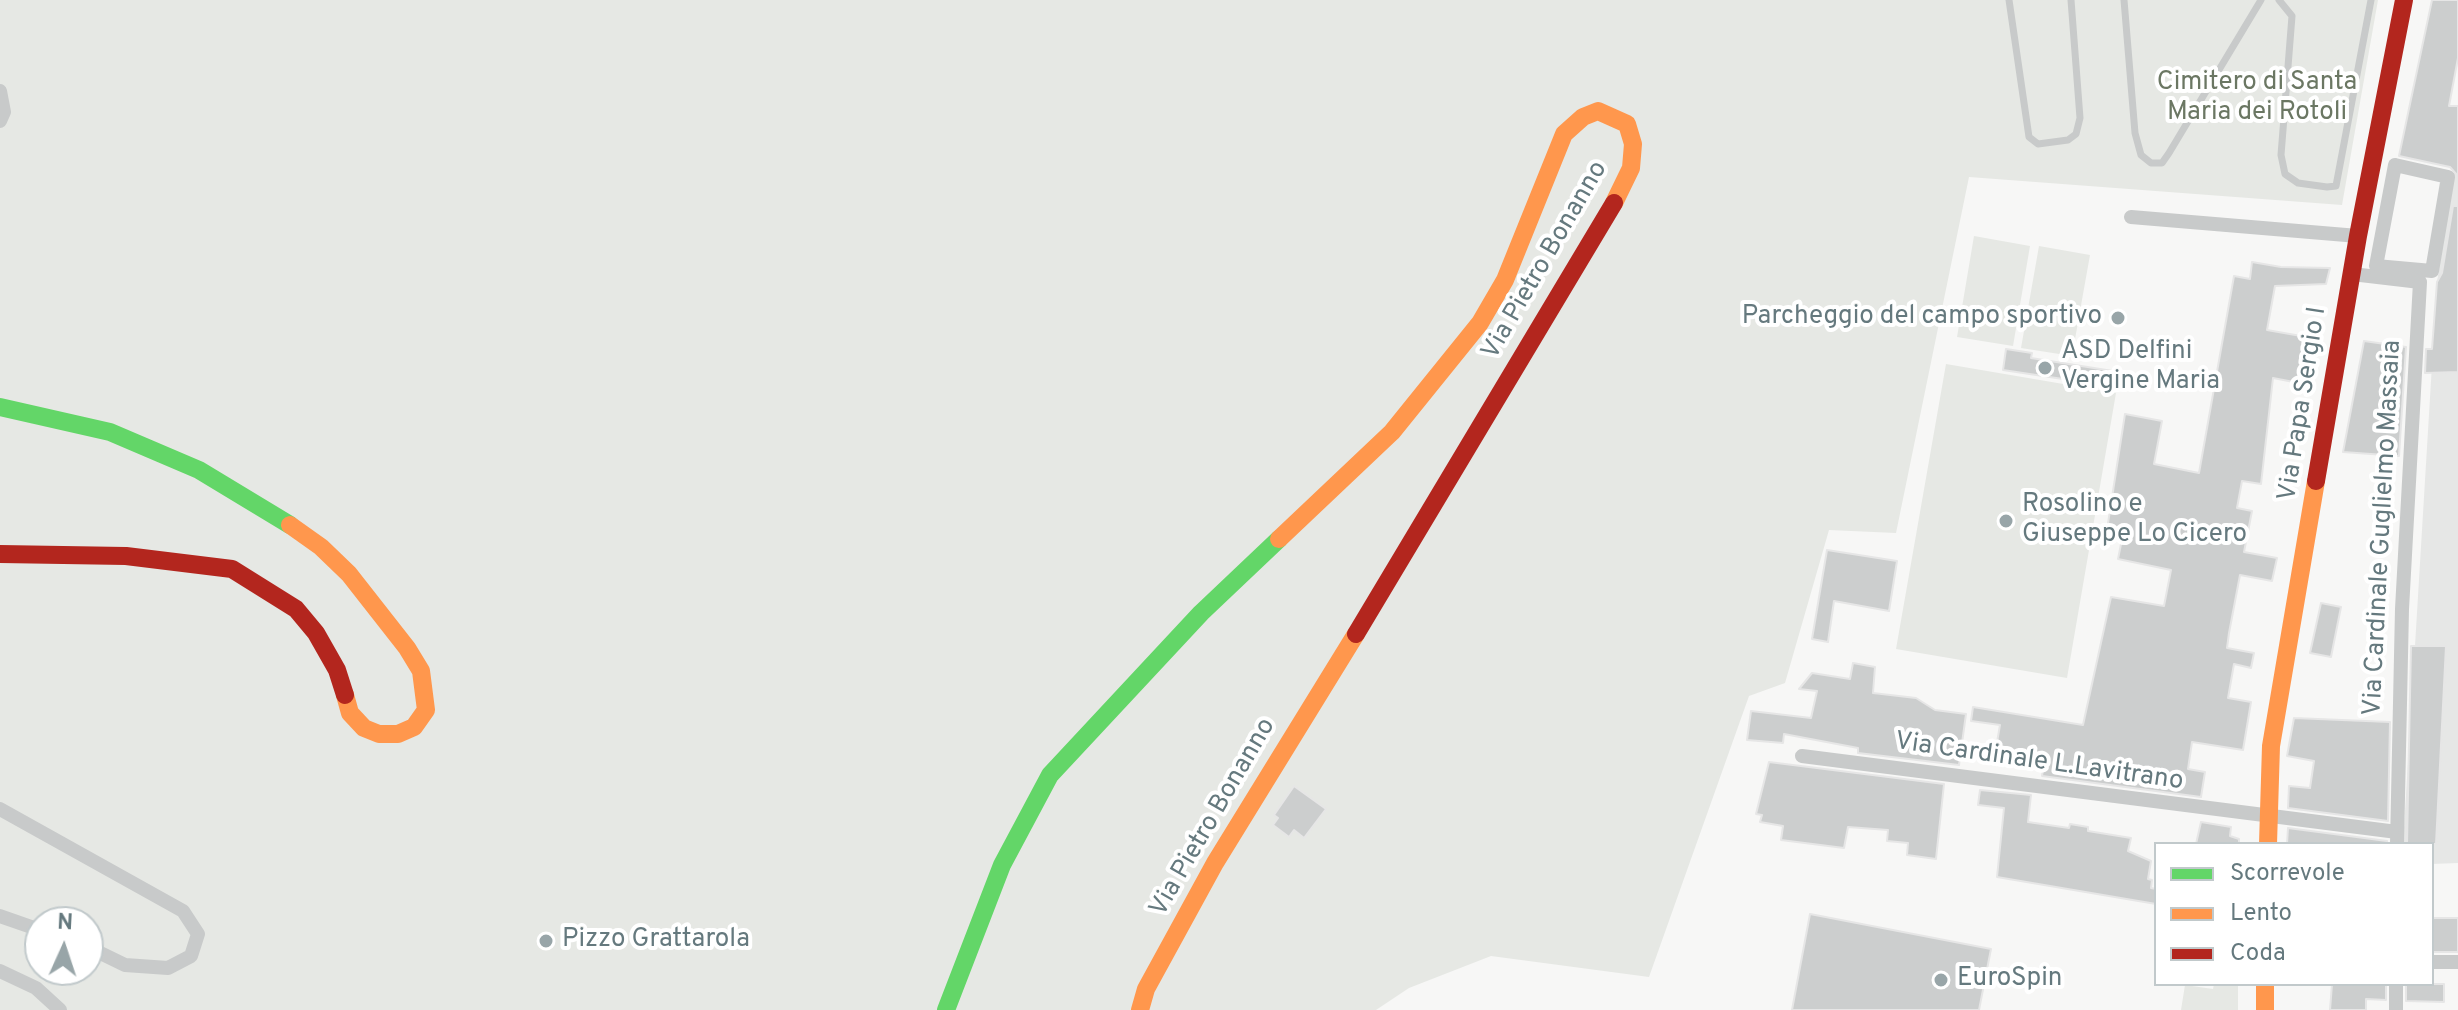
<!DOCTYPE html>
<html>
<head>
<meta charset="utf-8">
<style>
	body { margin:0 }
	#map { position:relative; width:2458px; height:1010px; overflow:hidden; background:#f7f7f6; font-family:Overpass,sans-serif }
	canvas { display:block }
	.legend { position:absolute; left:2154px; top:842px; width:280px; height:144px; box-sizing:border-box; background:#fff; border:2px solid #c1c9cb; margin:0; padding:10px 14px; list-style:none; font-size:24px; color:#65797e }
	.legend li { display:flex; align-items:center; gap:16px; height:40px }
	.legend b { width:40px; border:2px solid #c1c9cb }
	.north { position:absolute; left:24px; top:906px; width:80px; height:80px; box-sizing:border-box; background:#fff; border:2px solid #c1c9cb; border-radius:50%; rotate:3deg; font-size:22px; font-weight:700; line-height:32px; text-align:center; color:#65797e }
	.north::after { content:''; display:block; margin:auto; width:28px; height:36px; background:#98a5a8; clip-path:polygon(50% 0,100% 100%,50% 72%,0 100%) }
</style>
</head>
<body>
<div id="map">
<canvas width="2458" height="1010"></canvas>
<ul class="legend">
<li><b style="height:10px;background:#63d668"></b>Scorrevole</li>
<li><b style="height:10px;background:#ff974d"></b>Lento</li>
<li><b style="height:10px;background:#b3261e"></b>Coda</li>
</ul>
<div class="north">N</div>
</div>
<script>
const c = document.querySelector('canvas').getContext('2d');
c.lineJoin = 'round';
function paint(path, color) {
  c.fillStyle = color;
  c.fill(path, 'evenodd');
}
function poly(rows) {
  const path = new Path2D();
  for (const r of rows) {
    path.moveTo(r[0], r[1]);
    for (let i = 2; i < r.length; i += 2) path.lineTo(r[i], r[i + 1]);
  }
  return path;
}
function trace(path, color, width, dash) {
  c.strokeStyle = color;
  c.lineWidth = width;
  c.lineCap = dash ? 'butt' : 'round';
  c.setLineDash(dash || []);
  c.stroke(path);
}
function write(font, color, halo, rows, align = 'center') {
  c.font = font + ' Overpass,sans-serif';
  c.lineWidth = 8;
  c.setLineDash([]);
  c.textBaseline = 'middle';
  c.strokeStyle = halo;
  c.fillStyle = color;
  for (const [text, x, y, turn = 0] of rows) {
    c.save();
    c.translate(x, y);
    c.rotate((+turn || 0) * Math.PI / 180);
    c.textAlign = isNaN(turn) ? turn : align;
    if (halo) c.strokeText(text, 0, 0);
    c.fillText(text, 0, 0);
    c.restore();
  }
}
const built = poly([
	[2458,146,2458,863,2432,864,2432,844,2403,844,2437,282]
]);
const green = poly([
	[0,0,2378,0,2342,205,1969,177,1896,533,1829,530,1785,683,1749,696,1649,977,1491,956,1409,988,1376,1010,0,1010],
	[40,922,88,922,88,970,40,970],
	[1974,236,2030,246,2013,346,1957,337],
	[2039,246,2090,255,2072,356,2021,348],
	[1946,364,2116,393,2067,678,1896,649],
	[2214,984,2238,984,2238,1010,2181,1010,2185,985,2213,989]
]);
const building = poly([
	[2432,0,2458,0,2458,58,2449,106,2458,106,2458,176,2450,167,2399,156,2432,0],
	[2453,206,2458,206,2458,372,2425,373,2426,349,2432,349,2437,282,2442,273,2453,206],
	[2252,262,2281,267,2330,268,2326,284,2275,286,2267,330,2318,339,2309,385,2273,378,2261,484,2242,481,2237,508,2252,511,2244,552,2277,558,2272,581,2240,575,2229,633,2227,648,2254,653,2251,668,2234,664,2228,698,2251,702,2243,750,2192,742,2188,769,2205,772,2201,797,2042,776,2045,756,1996,748,2000,725,1971,721,1973,707,2083,725,2111,597,2164,606,2171,570,2118,559,2122,539,2106,536,2125,414,2162,421,2154,464,2199,473,2234,276,2250,279,2252,262],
	[2364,341,2406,347,2399,456,2343,452,2364,341],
	[2006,349,2032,353,2031,358,2119,372,2116,387,2003,370,2006,349],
	[1827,550,1897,561,1889,611,1834,601,1828,642,1812,639,1827,550],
	[2321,603,2341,607,2331,657,2310,653,2321,603],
	[2411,646,2446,646,2436,844,2407,844,2411,646],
	[1853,663,1875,667,1873,693,1916,698,1935,710,1966,714,1959,765,1858,753,1858,748,1784,734,1783,743,1747,740,1751,711,1811,718,1817,691,1799,689,1812,673,1850,679,1853,663],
	[2294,718,2390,722,2388,821,2288,808,2289,786,2310,788,2314,761,2287,756,2294,718],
	[1769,762,1944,784,1936,859,1907,855,1908,843,1887,841,1888,830,1848,827,1844,848,1781,840,1783,826,1760,822,1762,815,1756,814,1769,762],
	[1294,786,1326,809,1304,838,1294,830,1289,837,1273,825,1278,818,1274,815,1294,786],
	[1980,790,2031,795,2028,822,2069,828,2070,824,2088,827,2088,831,2131,838,2128,851,2151,861,2148,879,2152,880,2151,888,2156,889,2156,904,1997,877,2004,808,1978,805,1980,790],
	[2201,822,2231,827,2230,836,2239,839,2239,844,2196,844,2201,822],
	[2288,828,2387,841,2387,844,2287,844,2288,828],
	[1810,914,1991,949,1979,1010,1792,1010,1810,914],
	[2432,918,2458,918,2458,952,2432,952,2432,918],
	[2332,984,2386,984,2386,1000,2366,999,2366,1010,2330,1010,2332,984],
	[2406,984,2444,984,2444,1002,2406,1001,2406,984]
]);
const lane = poly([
	[2009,0,2029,137,2038,144,2068,140,2076,134,2080,118,2071,0],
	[2124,0,2135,133,2141,155,2151,163,2162,163,2169,153,2261,0],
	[2279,0,2292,16,2281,155,2285,174,2298,183,2327,187,2336,186,2371,0]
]);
const street = poly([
	[0,91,4,112,0,121],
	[2395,165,2448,177,2432,271,2376,266,2395,165],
	[2131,217,2358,236],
	[2352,274,2420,282,2402,609,2397,844],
	[1802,756,2397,832],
	[0,809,183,911,198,934,191,956,168,968,125,965,88,947],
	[0,916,40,930],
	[2432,962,2458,962],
	[0,971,36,988,60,1010],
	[2396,1010,2396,984]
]);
const fast = poly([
	[0,407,110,432,199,470,290,525],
	[946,1010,1002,865,1050,775,1201,613,1279,539]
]);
const slow = poly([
	[290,525,321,547,349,574,407,648,421,671,426,710,414,727,398,734,379,734,364,728,350,713,345,695],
	[1279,539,1392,432,1480,323,1505,280,1564,134,1583,117,1598,111,1627,124,1633,144,1631,168,1614,203],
	[2268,844,2271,746,2316,481],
	[2265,984,2265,1010],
	[1140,1010,1146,989,1215,863,1356,634]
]);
const jam = poly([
	[2316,481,2358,236,2404,0],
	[0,554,126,556,232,569,296,609,316,633,337,670,345,695],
	[1356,634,1614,203]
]);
const markers = [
	[2118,318,8,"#98a5a8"],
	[2045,368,8,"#98a5a8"],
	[2006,521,8,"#98a5a8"],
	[546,941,8,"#98a5a8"],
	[1941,980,8,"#98a5a8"]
];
const parkNames = [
	["Cimitero di Santa",2257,84],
	["Maria dei Rotoli",2257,114]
];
const streetNames = [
	["Via Pietro Bonanno",1546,261,-60],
	["Via Papa Sergio I",2304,404,-81],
	["Via Cardinale Guglielmo Massaia",2384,528,-87],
	["Via Cardinale L.Lavitrano",2039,763,8],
	["Via Pietro Bonanno",1214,818,-60]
];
const poiNames = [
	["Parcheggio del campo sportivo",2102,318,"right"],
	["ASD Delfini",2061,353],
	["Vergine Maria",2061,383],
	["Rosolino e",2022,506],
	["Giuseppe Lo Cicero",2022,536],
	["Pizzo Grattarola",562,941],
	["EuroSpin",1957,980]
];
paint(built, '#e6e7e6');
paint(green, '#e6e8e4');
paint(building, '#cccece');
trace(building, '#e6e6e6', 2);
trace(lane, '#c8caca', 7);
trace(street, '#c8caca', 14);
trace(fast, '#63d668', 18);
trace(slow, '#ff974d', 18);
trace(jam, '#b3261e', 18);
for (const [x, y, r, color] of markers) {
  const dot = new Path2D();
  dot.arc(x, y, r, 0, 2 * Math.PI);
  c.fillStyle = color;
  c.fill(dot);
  trace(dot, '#fff', 3);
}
write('26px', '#6b7763', '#fff', parkNames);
write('26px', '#65797e', '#fff', streetNames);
write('26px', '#65797e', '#fff', poiNames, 'left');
</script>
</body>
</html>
